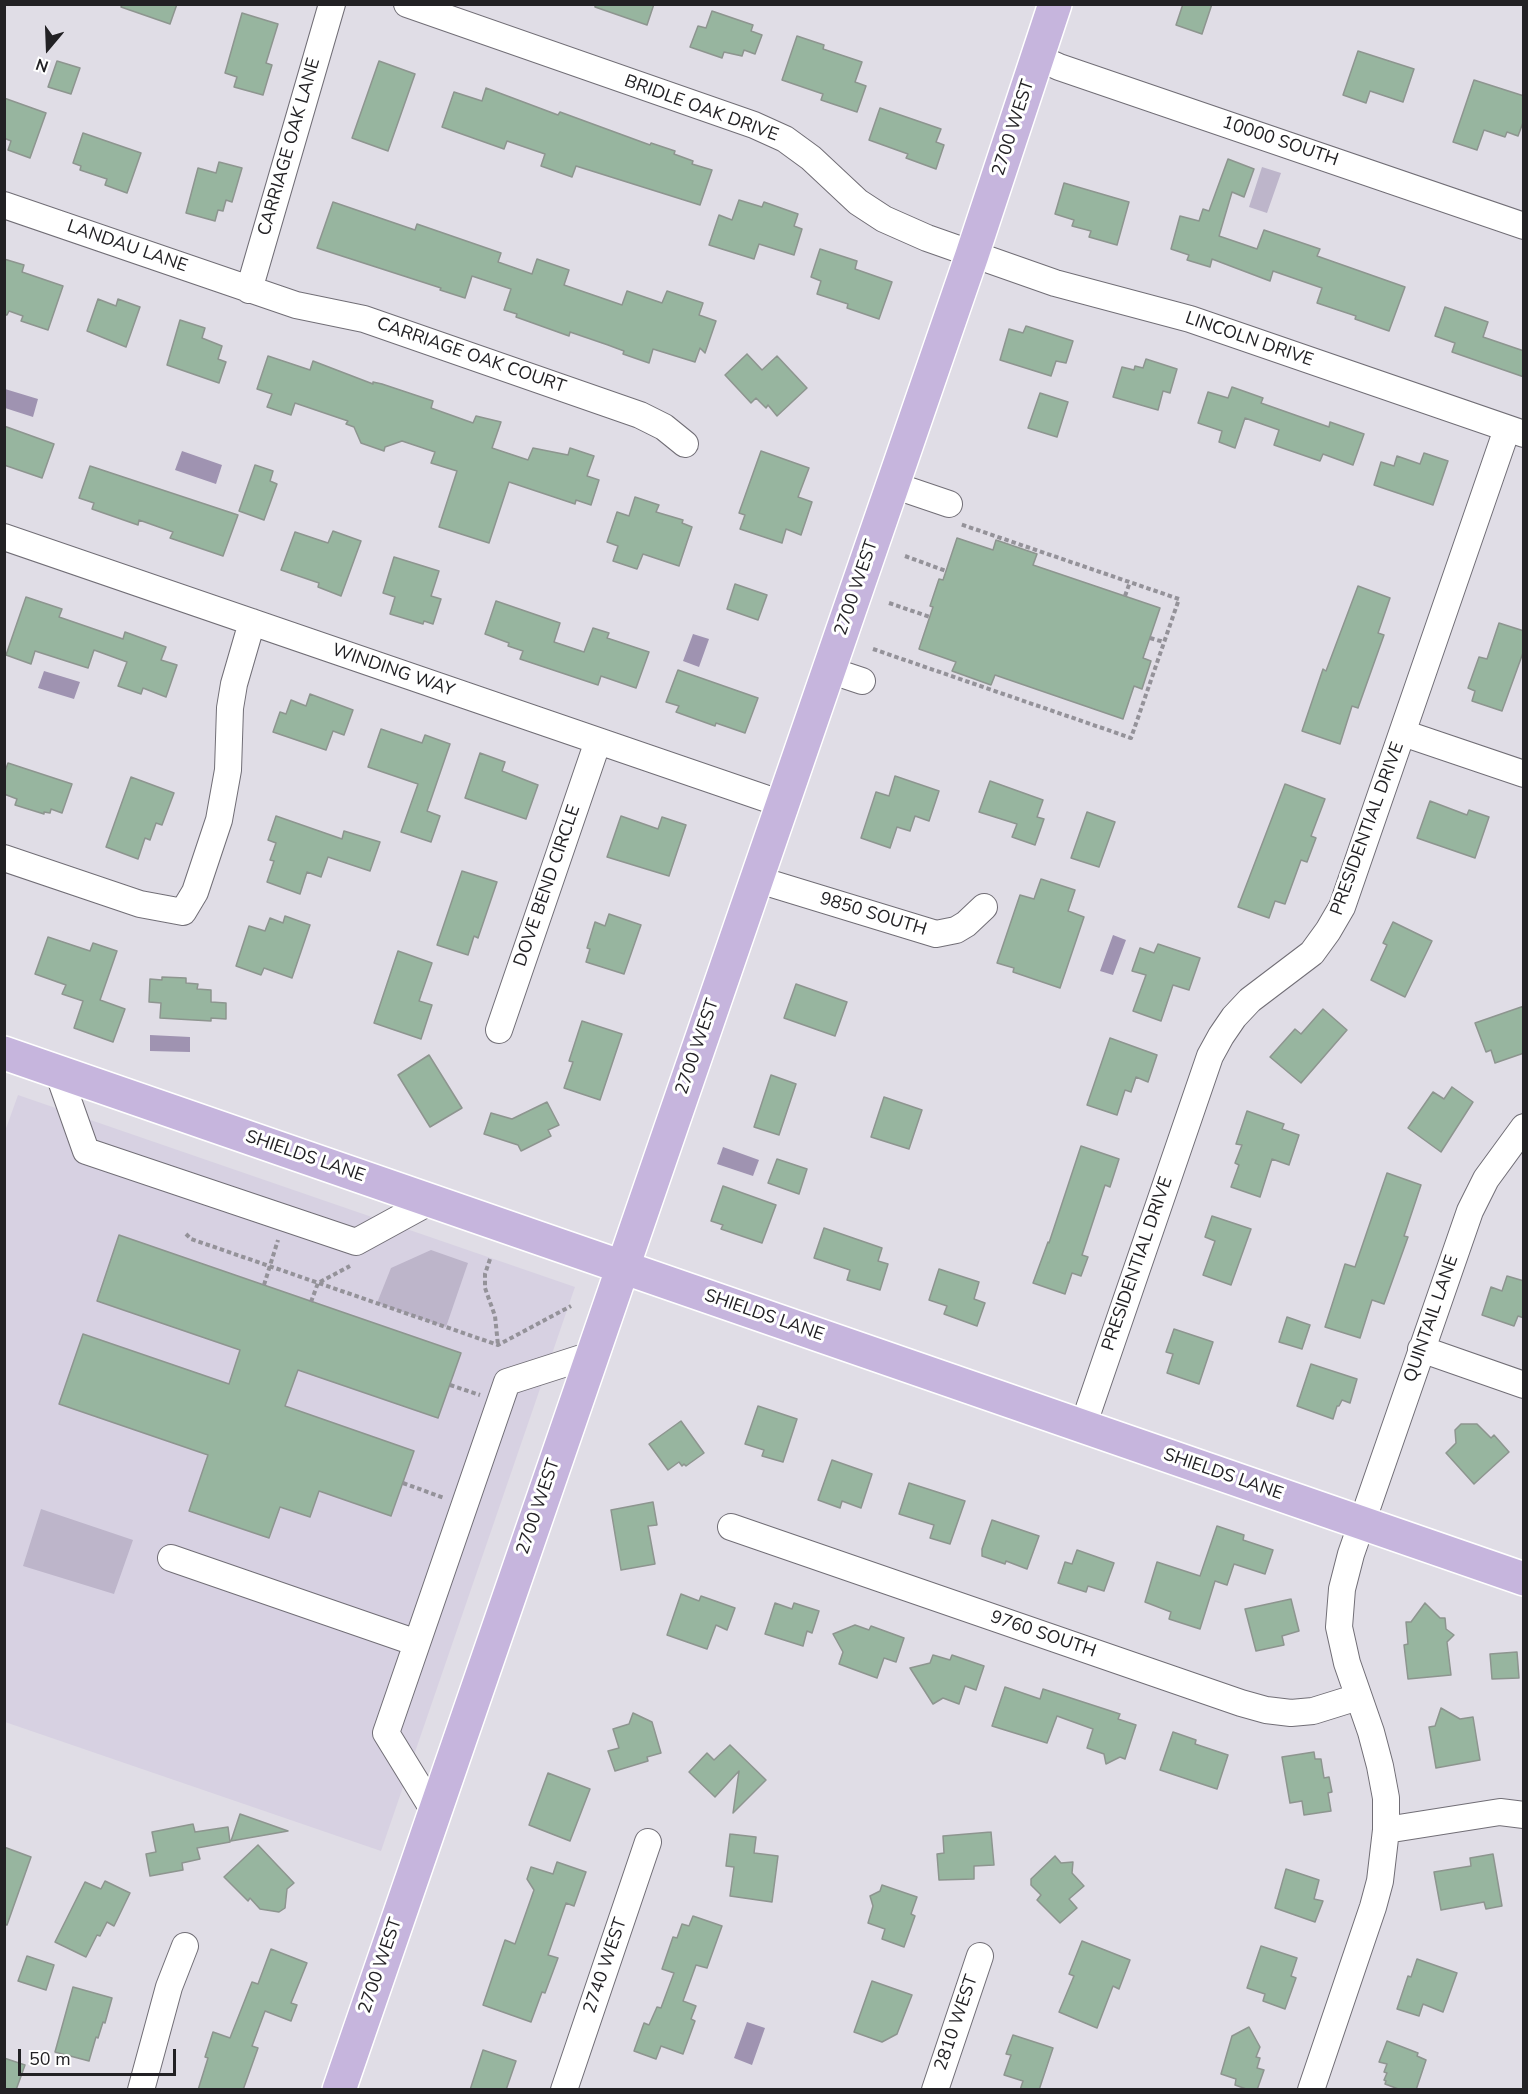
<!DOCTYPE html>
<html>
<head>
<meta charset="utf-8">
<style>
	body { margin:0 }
	#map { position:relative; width:1528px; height:2094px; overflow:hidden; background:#e0dde6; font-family:"Nunito Sans",sans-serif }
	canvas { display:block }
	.frame { position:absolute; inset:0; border:6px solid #222124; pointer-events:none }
	.north { position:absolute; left:18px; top:18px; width:60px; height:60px; -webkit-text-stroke:4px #fff; paint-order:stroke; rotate:199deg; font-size:16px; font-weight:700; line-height:24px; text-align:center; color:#222124 }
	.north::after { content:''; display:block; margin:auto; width:21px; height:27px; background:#222124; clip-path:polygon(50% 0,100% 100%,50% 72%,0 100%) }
	.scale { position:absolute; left:18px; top:2049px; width:158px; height:27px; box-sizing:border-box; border:3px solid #222124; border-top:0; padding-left:8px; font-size:18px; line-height:21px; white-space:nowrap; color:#222124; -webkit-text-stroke:4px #fff; paint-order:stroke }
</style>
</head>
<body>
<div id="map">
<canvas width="1528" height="2094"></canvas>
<div class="frame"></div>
<div class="north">N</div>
<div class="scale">50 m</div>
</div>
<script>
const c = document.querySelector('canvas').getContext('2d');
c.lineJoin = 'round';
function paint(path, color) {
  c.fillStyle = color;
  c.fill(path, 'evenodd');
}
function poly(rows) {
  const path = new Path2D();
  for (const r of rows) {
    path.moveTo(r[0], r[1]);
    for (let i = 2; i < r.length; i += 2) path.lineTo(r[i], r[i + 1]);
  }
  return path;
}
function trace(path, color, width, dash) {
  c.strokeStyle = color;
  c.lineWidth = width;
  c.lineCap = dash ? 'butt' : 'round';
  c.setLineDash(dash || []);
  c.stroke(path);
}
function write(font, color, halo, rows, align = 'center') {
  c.font = font + ' "Nunito Sans",sans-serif';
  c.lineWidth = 6;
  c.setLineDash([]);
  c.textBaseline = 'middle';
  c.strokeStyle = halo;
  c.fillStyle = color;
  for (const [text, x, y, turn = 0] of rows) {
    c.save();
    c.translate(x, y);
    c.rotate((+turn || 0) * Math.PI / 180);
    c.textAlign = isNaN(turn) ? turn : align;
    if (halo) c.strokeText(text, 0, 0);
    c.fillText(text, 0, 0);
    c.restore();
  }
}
const built = poly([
	[18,1095,575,1287,381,1851,5,1722,4,1134]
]);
const green = poly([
	[1262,167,1281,173,1267,213,1249,207],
	[431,1250,468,1263,446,1327,377,1303,391,1268],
	[41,1509,133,1540,114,1594,23,1566]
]);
const water = poly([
	[5,389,38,399,33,417,5,408],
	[182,451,222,465,216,484,175,470],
	[693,634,709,639,699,667,683,661],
	[44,671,80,682,74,699,38,688],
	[1113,935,1126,940,1113,975,1100,971],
	[150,1035,190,1037,190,1052,150,1051],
	[723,1147,759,1160,753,1176,717,1164],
	[747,2022,765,2028,752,2065,734,2058]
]);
const building = poly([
	[122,4,177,4,170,24,121,7,122,4],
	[595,4,654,4,647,25,595,7,595,4],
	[1183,4,1212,4,1202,34,1176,25,1183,4],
	[712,11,753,25,751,31,762,35,755,54,744,50,742,56,724,52,722,58,690,47,698,26,706,28,712,11],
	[242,13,278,24,266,63,272,65,263,95,234,87,237,77,225,73,242,13],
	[797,36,824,45,823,49,862,62,855,82,866,86,857,112,821,100,823,94,782,80,797,36],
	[1358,51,1414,69,1403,102,1370,91,1366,103,1343,95,1358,51],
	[57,61,80,68,71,94,48,87,57,61],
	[379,61,415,74,388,151,352,138,379,61],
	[1474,80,1524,96,1524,120,1518,136,1507,132,1505,137,1484,130,1477,150,1453,142,1474,80],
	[486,88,558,115,560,112,650,145,651,143,675,151,674,154,693,161,692,164,712,170,700,205,576,166,572,177,541,166,545,154,507,141,504,149,442,127,454,92,482,101,486,88],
	[4,98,46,113,30,158,8,150,11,141,4,138,4,98],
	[880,108,941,129,936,142,944,145,936,169,906,158,908,154,869,140,880,108],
	[83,133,141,153,127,193,105,185,107,179,80,170,81,166,73,163,83,133],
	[1228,159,1254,169,1244,197,1232,192,1219,236,1257,249,1264,230,1320,249,1317,256,1405,287,1389,331,1355,319,1356,316,1317,303,1322,288,1273,271,1270,281,1212,259,1210,267,1187,260,1189,255,1171,249,1180,216,1199,221,1203,209,1209,211,1228,159],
	[219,162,242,168,232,202,226,200,223,211,218,210,215,221,186,213,198,168,216,173,219,162],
	[1064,183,1129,202,1117,245,1089,237,1091,231,1072,226,1074,220,1055,214,1064,183],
	[739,200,762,207,764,202,798,214,794,226,802,229,794,255,759,244,754,259,709,245,719,215,732,220,739,200],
	[333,202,415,230,417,224,501,253,498,262,532,274,537,259,569,270,564,285,622,305,627,291,662,303,667,291,703,303,699,315,716,321,705,353,700,348,695,362,653,349,649,363,623,354,624,351,608,345,570,332,569,336,516,317,517,314,504,310,511,289,472,276,465,298,440,290,441,288,317,248,333,202],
	[820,249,857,261,855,269,892,282,879,319,847,308,848,304,817,294,821,281,811,277,820,249],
	[4,259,24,265,22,272,63,286,48,330,21,321,23,316,9,311,7,315,4,315,4,259],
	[98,299,116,306,118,299,140,307,126,347,87,331,98,299],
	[1445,307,1488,322,1483,337,1524,351,1524,377,1452,352,1455,343,1435,336,1445,307],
	[180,320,205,328,202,338,222,346,218,359,226,362,219,383,167,365,180,320],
	[1026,326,1073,341,1066,363,1056,361,1051,376,1000,360,1009,329,1023,333,1026,326],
	[747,354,762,370,777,356,807,388,777,416,768,405,766,408,756,398,751,403,725,375,747,354],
	[268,356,310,370,313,361,373,384,373,382,382,384,433,401,431,408,473,423,476,416,501,422,492,448,528,460,533,448,568,455,570,448,594,456,587,476,599,480,591,505,576,500,575,504,509,482,489,543,439,527,457,471,431,463,435,452,402,441,385,447,384,451,361,443,354,427,346,424,348,421,295,403,291,415,267,407,272,394,257,389,268,356],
	[1146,359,1177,369,1170,393,1163,391,1158,410,1113,397,1122,367,1134,370,1135,366,1143,368,1146,359],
	[1232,387,1263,398,1261,403,1329,427,1330,422,1364,434,1353,465,1323,454,1320,461,1274,445,1279,430,1245,418,1235,448,1219,442,1222,431,1198,423,1208,392,1228,398,1232,387],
	[1040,393,1068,402,1057,437,1028,428,1040,393],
	[4,426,54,444,42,478,4,465,4,426],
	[761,451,809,468,798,497,812,502,801,535,786,529,782,543,740,529,745,515,739,513,761,451],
	[1424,453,1448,461,1433,505,1374,485,1381,462,1394,466,1397,456,1420,464,1424,453],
	[255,465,273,471,270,481,277,484,264,520,239,511,255,465],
	[90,466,238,515,223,556,170,538,173,532,139,520,138,525,92,509,94,503,79,498,90,466],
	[635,497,659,505,656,512,683,520,682,523,692,527,679,566,643,554,637,569,613,561,618,546,607,542,617,512,629,516,635,497],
	[333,531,361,541,341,596,318,587,319,583,281,570,295,532,328,543,333,531],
	[957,538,993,550,996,540,1037,554,1033,565,1160,608,1143,658,1151,661,1142,689,1134,686,1123,719,995,675,991,685,952,671,956,662,919,649,933,607,930,606,939,579,943,580,957,538],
	[394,557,439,571,431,596,441,599,433,624,424,621,423,624,390,614,395,597,383,593,394,557],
	[735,584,767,595,758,620,727,609,735,584],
	[1358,586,1390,598,1378,633,1384,635,1358,708,1352,706,1340,744,1302,731,1323,669,1326,671,1358,586],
	[26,597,62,609,59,617,123,639,125,632,166,647,161,660,177,665,166,697,143,688,141,694,118,686,127,662,94,650,88,668,35,651,31,664,6,655,26,597],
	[496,601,560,623,554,642,584,652,593,628,609,633,607,638,649,652,636,688,601,676,598,685,520,659,523,651,508,646,509,643,485,634,496,601],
	[1499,623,1524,631,1524,650,1502,711,1472,701,1475,691,1468,688,1479,657,1487,659,1499,623],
	[678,670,758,698,745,733,716,723,715,726,676,712,679,706,666,702,678,670],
	[310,694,353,710,344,735,333,731,326,750,273,732,280,712,286,714,291,700,306,706,310,694],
	[381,729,422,743,425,735,450,744,427,811,440,816,431,842,401,832,418,784,368,767,381,729],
	[480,753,505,762,502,771,538,785,526,819,465,798,480,753],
	[8,763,72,784,62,813,51,809,50,813,44,812,44,814,15,805,17,799,4,794,4,774,8,763],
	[895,776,939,791,929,821,915,816,910,831,897,827,890,848,861,838,876,792,889,796,895,776],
	[131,777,174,793,162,825,156,823,150,840,145,838,138,859,106,847,131,777],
	[990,781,1043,800,1037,817,1044,819,1035,845,1012,837,1017,824,979,812,990,781],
	[1285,784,1325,799,1311,836,1316,838,1307,862,1301,860,1285,904,1275,901,1269,918,1238,907,1285,784],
	[1430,801,1467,815,1469,810,1489,817,1475,858,1417,838,1430,801],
	[1087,812,1115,822,1099,867,1071,858,1087,812],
	[276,816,342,839,344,831,380,842,370,871,328,857,321,877,307,872,300,894,267,882,274,861,270,860,276,843,268,840,276,816],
	[621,816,658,829,662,817,686,825,669,876,607,857,621,816],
	[462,871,497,882,478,938,474,936,468,955,437,945,462,871],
	[1041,879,1075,890,1068,911,1084,917,1060,988,1013,972,1014,968,997,963,1020,895,1034,899,1041,879],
	[609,914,641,925,624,974,586,962,590,949,587,948,595,922,605,926,609,914],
	[285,916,310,925,292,978,264,968,261,975,236,966,249,926,265,931,270,918,283,923,285,916],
	[1393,922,1432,941,1405,997,1371,980,1387,945,1383,943,1393,922],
	[48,937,90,951,93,943,117,951,100,1000,125,1009,113,1042,74,1028,83,1001,62,994,66,985,35,974,48,937],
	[1158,944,1200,958,1189,990,1173,985,1161,1021,1133,1011,1146,975,1132,971,1140,948,1154,953,1158,944],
	[398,951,432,963,419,1001,432,1005,421,1039,374,1023,398,951],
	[162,977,186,978,186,983,198,984,197,989,211,990,211,1002,226,1003,226,1019,211,1018,211,1021,160,1018,161,1003,149,1002,150,979,162,980,162,977],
	[796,984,847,1002,835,1036,784,1018,796,984],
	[1524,1006,1524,1053,1495,1063,1491,1050,1486,1052,1475,1023,1524,1006],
	[1323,1009,1347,1030,1301,1083,1270,1057,1295,1029,1301,1034,1323,1009],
	[582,1021,622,1034,600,1100,564,1088,573,1062,569,1061,582,1021],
	[1110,1038,1157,1055,1148,1082,1136,1077,1131,1092,1125,1090,1117,1115,1087,1105,1110,1038],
	[429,1055,462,1108,430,1127,398,1075,429,1055],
	[771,1075,796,1084,779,1135,754,1127,771,1075],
	[1452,1087,1473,1102,1441,1152,1408,1128,1433,1092,1444,1099,1452,1087],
	[884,1097,922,1110,909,1149,871,1137,884,1097],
	[547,1102,559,1125,548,1130,551,1136,521,1151,518,1145,484,1134,491,1113,512,1119,547,1102],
	[1247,1111,1284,1124,1282,1129,1299,1135,1289,1165,1272,1159,1260,1197,1231,1187,1239,1165,1235,1163,1242,1145,1236,1144,1247,1111],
	[1081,1146,1119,1159,1110,1187,1105,1185,1082,1255,1088,1257,1081,1276,1072,1273,1065,1294,1033,1283,1048,1242,1049,1243,1081,1146],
	[777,1159,807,1169,799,1194,768,1183,777,1159],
	[1387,1173,1421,1185,1404,1236,1408,1237,1384,1304,1372,1300,1360,1338,1325,1327,1345,1264,1355,1267,1387,1173],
	[723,1186,776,1205,762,1243,721,1229,723,1225,711,1221,723,1186],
	[1212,1216,1251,1229,1231,1285,1203,1275,1215,1241,1205,1237,1212,1216],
	[824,1228,882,1248,878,1261,888,1264,880,1290,847,1280,850,1270,814,1258,824,1228],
	[119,1235,461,1353,438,1418,298,1370,285,1406,414,1451,391,1516,319,1491,310,1517,280,1507,269,1538,189,1511,208,1455,59,1404,83,1334,229,1384,240,1350,97,1301,119,1235],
	[939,1269,979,1282,974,1299,985,1303,977,1326,944,1314,947,1306,929,1300,939,1269],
	[1507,1276,1524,1281,1524,1318,1518,1316,1514,1326,1482,1315,1491,1287,1502,1291,1507,1276],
	[1287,1317,1310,1325,1302,1349,1279,1342,1287,1317],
	[1174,1329,1213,1342,1199,1384,1167,1373,1173,1354,1166,1352,1174,1329],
	[1311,1364,1357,1379,1350,1403,1342,1400,1339,1406,1337,1406,1333,1419,1297,1406,1311,1364],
	[758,1406,797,1419,783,1462,762,1456,764,1450,745,1444,758,1406],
	[681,1421,704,1453,686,1466,684,1464,682,1466,679,1462,668,1470,649,1444,681,1421],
	[1461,1424,1477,1424,1491,1438,1494,1435,1509,1452,1474,1484,1446,1453,1456,1443,1455,1430,1461,1424],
	[832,1460,872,1474,861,1508,842,1501,840,1508,818,1500,832,1460],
	[909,1483,965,1501,950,1544,930,1538,934,1525,899,1514,909,1483],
	[653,1502,657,1525,648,1526,655,1564,621,1570,611,1510,653,1502],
	[992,1520,1039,1536,1027,1569,1006,1561,1005,1564,982,1556,982,1549,992,1520],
	[1217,1526,1244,1535,1243,1540,1273,1550,1265,1574,1234,1564,1227,1585,1215,1581,1200,1629,1169,1619,1171,1612,1145,1602,1157,1562,1200,1576,1217,1526],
	[1077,1550,1114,1563,1104,1591,1088,1586,1086,1592,1058,1583,1065,1562,1072,1564,1077,1550],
	[681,1594,699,1601,701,1596,735,1608,727,1630,716,1625,707,1649,667,1635,681,1594],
	[1291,1599,1299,1631,1282,1636,1284,1645,1256,1651,1245,1609,1291,1599],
	[775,1603,792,1609,794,1603,819,1611,812,1633,807,1631,803,1646,765,1634,775,1603],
	[1425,1603,1440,1618,1445,1618,1446,1629,1454,1635,1447,1642,1451,1675,1408,1679,1404,1645,1408,1644,1406,1622,1411,1622,1425,1603],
	[855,1625,869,1630,871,1626,904,1638,896,1662,884,1658,877,1678,839,1664,843,1652,833,1634,855,1625],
	[1517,1652,1519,1678,1492,1679,1490,1654,1517,1652],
	[933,1655,950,1660,952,1655,984,1666,976,1690,965,1686,959,1704,943,1698,933,1704,910,1668,930,1663,933,1655],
	[1005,1687,1040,1699,1043,1689,1120,1714,1118,1719,1136,1725,1125,1759,1120,1757,1106,1764,1104,1754,1087,1748,1093,1729,1057,1716,1047,1743,992,1726,1005,1687],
	[1441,1708,1460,1719,1473,1717,1480,1760,1436,1768,1429,1727,1435,1726,1441,1708],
	[633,1713,652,1722,661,1753,647,1757,648,1761,615,1771,608,1751,619,1748,613,1729,629,1724,633,1713],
	[1173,1732,1196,1740,1195,1744,1228,1755,1217,1789,1160,1770,1173,1732],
	[730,1745,766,1780,733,1813,739,1771,715,1797,689,1772,707,1753,714,1760,730,1745],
	[1314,1752,1315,1759,1321,1759,1324,1778,1329,1777,1332,1792,1328,1793,1331,1811,1304,1815,1302,1801,1290,1803,1282,1757,1314,1752],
	[548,1773,590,1789,570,1841,529,1825,548,1773],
	[240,1814,288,1831,231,1841,240,1814],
	[193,1824,195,1832,228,1827,230,1842,197,1848,200,1859,182,1863,183,1870,150,1876,146,1854,156,1852,152,1832,193,1824],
	[991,1832,994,1865,974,1866,974,1879,939,1880,937,1854,944,1853,943,1836,991,1832],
	[730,1834,756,1837,754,1853,778,1856,772,1902,730,1896,734,1867,726,1866,730,1834],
	[258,1845,294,1883,287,1889,285,1908,279,1912,260,1909,250,1898,248,1901,224,1877,258,1845],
	[4,1847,31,1857,7,1925,4,1924,4,1847],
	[1493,1854,1502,1906,1486,1909,1484,1902,1441,1910,1434,1872,1471,1866,1470,1858,1493,1854],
	[1055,1856,1061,1863,1073,1862,1072,1873,1084,1886,1069,1899,1077,1908,1060,1923,1037,1900,1041,1895,1031,1885,1031,1879,1055,1856],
	[557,1862,586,1872,574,1906,566,1903,548,1955,558,1958,545,1993,542,1992,531,2022,483,2005,505,1940,515,1944,534,1890,527,1879,531,1867,553,1874,557,1862],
	[1286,1869,1319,1880,1314,1899,1323,1901,1315,1922,1275,1908,1286,1869],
	[105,1881,130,1893,114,1926,107,1922,100,1936,97,1935,86,1957,55,1942,85,1882,101,1889,105,1881],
	[882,1885,917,1897,911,1914,915,1916,904,1947,882,1939,885,1929,868,1923,873,1906,870,1896,880,1891,882,1885],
	[693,1916,722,1926,707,1968,696,1965,683,2001,696,2006,691,2019,695,2021,683,2054,661,2046,656,2059,634,2051,644,2023,649,2025,657,2007,661,2008,674,1973,662,1969,673,1937,677,1938,682,1924,689,1926,693,1916],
	[1082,1941,1130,1960,1119,1989,1113,1986,1097,2028,1059,2012,1074,1976,1069,1974,1082,1941],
	[1261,1946,1297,1958,1291,1976,1296,1978,1285,2009,1263,2001,1265,1994,1247,1988,1261,1946],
	[271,1949,307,1963,291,2003,297,2005,291,2021,265,2011,252,2046,258,2048,243,2090,198,2090,208,2058,205,2057,213,2032,230,2038,252,1982,258,1984,271,1949],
	[27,1956,54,1965,46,1990,18,1981,27,1956],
	[1417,1959,1457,1973,1443,2012,1423,2004,1419,2016,1397,2009,1408,1976,1411,1977,1417,1959],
	[872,1981,912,1995,897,2034,882,2042,854,2032,872,1981],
	[73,1987,112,1998,105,2023,103,2022,98,2038,96,2037,89,2061,55,2052,73,1987],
	[1249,2027,1260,2047,1256,2057,1260,2058,1257,2068,1264,2070,1257,2090,1249,2090,1235,2085,1236,2079,1221,2074,1232,2036,1249,2027],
	[1013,2035,1053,2048,1039,2090,1020,2090,1023,2081,1004,2075,1011,2055,1006,2054,1013,2035],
	[1387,2041,1418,2053,1417,2056,1426,2060,1416,2090,1401,2090,1385,2084,1386,2081,1384,2080,1387,2073,1384,2072,1387,2064,1379,2062,1387,2041],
	[483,2050,516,2061,506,2090,470,2090,483,2050],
	[4,2058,25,2065,16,2090,4,2090,4,2058]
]);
const path = poly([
	[905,556,946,571],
	[1125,596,1130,582],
	[889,603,930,617],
	[1150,638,1164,642],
	[873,649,1131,738,1179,599,960,524],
	[186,1234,191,1239,498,1345,571,1306],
	[490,1259,485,1274,485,1288,495,1316,498,1345],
	[264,1285,278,1240],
	[311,1302,318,1283,350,1266],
	[450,1385,480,1395],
	[403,1483,444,1498]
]);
const minor = poly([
	[407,4,754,125,785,139,811,158,858,202,884,219,927,238,1055,283,1190,319,1524,434],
	[1037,57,1059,67,1524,226],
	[4,205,296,305,364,319,640,415,664,427,685,444],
	[249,290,332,4],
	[893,485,949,504],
	[4,537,782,804],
	[829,670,862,681],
	[1403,733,1524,774],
	[4,858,140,904,183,912,195,892,219,820,228,770,230,708,234,684,252,622],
	[756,879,936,934,956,930,966,924,984,907],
	[499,1030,598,741],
	[58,1072,86,1151,356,1242,431,1201],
	[1421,1349,1524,1385],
	[1083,1426,1210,1056,1221,1036,1234,1017,1250,1000,1312,953,1328,931,1342,907,1507,429],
	[731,1527,1241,1703,1266,1710,1291,1713,1313,1711,1358,1697],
	[171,1558,417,1643],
	[434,1811,386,1733,507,1382,591,1355],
	[1386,1830,1500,1812,1524,1815],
	[141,2090,169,1987,185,1946],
	[564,2090,648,1842],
	[935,2090,980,1956],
	[1311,2090,1373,1907,1380,1881,1386,1830,1386,1798,1380,1766,1371,1732,1347,1663,1339,1627,1342,1589,1351,1554,1470,1211,1486,1179,1524,1127]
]);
const major = poly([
	[4,1053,1524,1579],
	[339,2090,972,255,1055,4]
]);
const streetNames = [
	["BRIDLE OAK DRIVE",701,109,20],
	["2700 WEST",1014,128,-72],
	["10000 SOUTH",1280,142,19],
	["CARRIAGE OAK LANE",290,147,-74],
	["LANDAU LANE",127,247,19],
	["LINCOLN DRIVE",1249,340,19],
	["CARRIAGE OAK COURT",471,356,19],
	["2700 WEST",857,588,-71],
	["WINDING WAY",393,671,19],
	["PRESIDENTIAL DRIVE",1368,829,-70],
	["DOVE BEND CIRCLE",548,886,-71],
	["9850 SOUTH",873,915,17],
	["2700 WEST",698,1047,-71],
	["SHIELDS LANE",305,1157,19],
	["PRESIDENTIAL DRIVE",1138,1264,-71],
	["SHIELDS LANE",764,1316,19],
	["QUINTAIL LANE",1432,1319,-71],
	["SHIELDS LANE",1223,1475,19],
	["2700 WEST",539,1507,-71],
	["9760 SOUTH",1043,1635,19],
	["2700 WEST",381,1966,-71],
	["2740 WEST",606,1966,-71],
	["2810 WEST",957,2023,-71]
];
paint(built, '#d7d1e2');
paint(green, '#bdb5ca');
paint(water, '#9f93b1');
paint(building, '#97b59f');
trace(building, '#8d958f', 1.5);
trace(minor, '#716e76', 28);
trace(major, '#fff', 36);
trace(path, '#949299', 4, [4.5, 3]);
trace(minor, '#fff', 26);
trace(major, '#c6b5dd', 33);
write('18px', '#222124', '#fff', streetNames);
</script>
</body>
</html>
